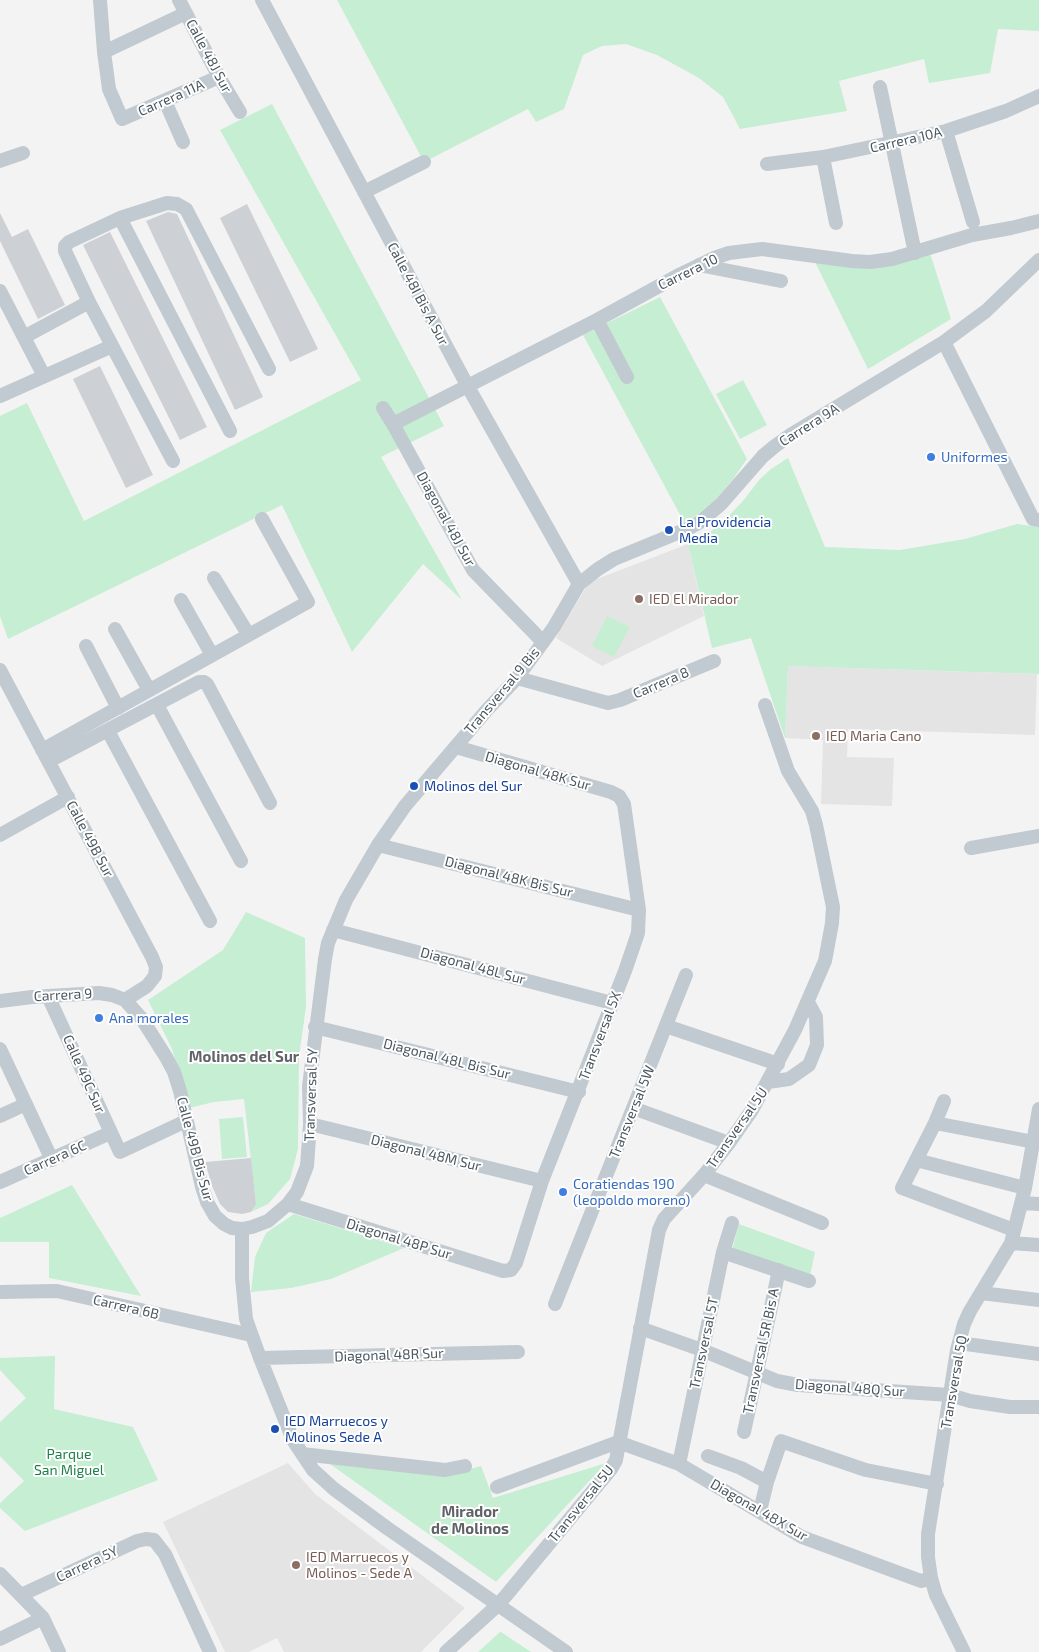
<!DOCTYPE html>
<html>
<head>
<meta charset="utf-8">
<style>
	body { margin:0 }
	canvas { display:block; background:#f4f3f3 }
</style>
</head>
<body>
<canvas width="1039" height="1652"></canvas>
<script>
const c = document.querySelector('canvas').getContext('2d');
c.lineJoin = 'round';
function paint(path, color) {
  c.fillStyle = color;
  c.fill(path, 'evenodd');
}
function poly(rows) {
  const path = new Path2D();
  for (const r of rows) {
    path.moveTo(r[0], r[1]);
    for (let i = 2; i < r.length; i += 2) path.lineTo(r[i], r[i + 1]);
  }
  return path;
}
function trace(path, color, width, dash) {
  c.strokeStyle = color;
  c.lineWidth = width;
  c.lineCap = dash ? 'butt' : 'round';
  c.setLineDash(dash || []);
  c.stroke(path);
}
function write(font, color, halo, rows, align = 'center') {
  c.font = font + ' "Exo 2",sans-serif';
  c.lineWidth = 4;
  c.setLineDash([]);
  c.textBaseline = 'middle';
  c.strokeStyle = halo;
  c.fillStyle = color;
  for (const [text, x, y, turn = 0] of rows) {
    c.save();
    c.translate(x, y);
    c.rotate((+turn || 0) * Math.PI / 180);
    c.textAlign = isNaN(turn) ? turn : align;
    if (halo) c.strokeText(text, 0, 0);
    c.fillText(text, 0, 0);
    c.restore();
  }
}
const education = poly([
	[688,544,704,616,602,666,556,638,589,582],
	[788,666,1037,674,1035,735,848,729,847,757,894,758,892,806,821,804,823,740,785,738],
	[288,1463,315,1494,465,1608,421,1652,284,1652,277,1638,249,1652,225,1652,163,1522]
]);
const green = poly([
	[337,0,1039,0,1039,31,998,29,990,73,929,83,924,59,839,81,847,111,740,129,723,97,699,78,657,55,626,44,602,46,583,55,564,109,536,122,528,109,424,162],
	[272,104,444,426,381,457,462,600,423,564,352,652,282,505,8,639,0,616,0,416,27,403,84,521,361,380,220,130],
	[930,253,951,319,868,369,815,262],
	[660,297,747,459,733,479,716,499,697,515,684,522,583,335],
	[743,380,767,425,740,439,716,394],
	[788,458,825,547,900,550,965,539,1017,524,1039,527,1039,674,788,666,785,738,751,638,712,648,688,544,703,537,722,523,742,502,760,479,771,469],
	[607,616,630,627,614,657,592,646],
	[246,912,305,938,306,1007,299,1056,298,1149,290,1179,268,1204,251,1212,256,1204,244,1099,214,1102,189,1108,172,1049,148,1000,223,950],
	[243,1117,247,1157,222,1159,219,1119],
	[72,1185,141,1296,49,1278,49,1242,0,1242,0,1218],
	[294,1214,404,1248,331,1279,291,1288,251,1292,255,1257,266,1233],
	[739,1224,815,1252,810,1276,732,1250],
	[55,1356,54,1409,133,1427,158,1480,25,1531,0,1508,0,1503,24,1481,0,1456,0,1422,26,1398,0,1370,0,1358],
	[606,1463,496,1582,330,1464,444,1476,481,1466,493,1498],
	[500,1632,501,1632,531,1652,478,1652]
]);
const building = poly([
	[247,204,318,349,290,362,220,218],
	[168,212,177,214,263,397,235,410,146,221],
	[0,213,12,237,28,229,65,305,38,319,0,241],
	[110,232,207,427,180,440,83,245],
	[100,366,153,475,126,488,73,379],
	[251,1158,256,1204,251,1212,242,1214,228,1212,220,1204,212,1186,205,1162]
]);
const minor = poly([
	[100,0,104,52,109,89,122,119,219,77],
	[179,0,219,77,240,112],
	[262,0,467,385,579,584],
	[104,52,186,13],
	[880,87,915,253],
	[165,101,183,142],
	[946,131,973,222],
	[823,157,836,223],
	[0,161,23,153],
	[767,164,823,157,946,131,1006,111,1039,96],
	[364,192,424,162],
	[120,218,230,431],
	[699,265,781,281],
	[0,291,44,376],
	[597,320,627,377],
	[24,337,89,302],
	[944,342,1033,519,1039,520],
	[0,396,112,346],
	[383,408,393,424,473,570,543,642],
	[393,424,597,320,681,274,714,258,729,253,762,249,852,261,870,262,892,259,972,235,1011,228,1039,221],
	[173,461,89,302,65,251,65,246,69,242,120,218,167,203,177,204,186,209,269,369],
	[214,578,248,634],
	[181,600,212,655],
	[115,629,149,690],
	[86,646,118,708],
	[0,670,152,957,156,967,155,976,147,986,125,1000],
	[517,678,608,703,620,700,714,661],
	[157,705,241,861],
	[108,731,210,921],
	[42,750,308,602,262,519],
	[49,761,199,682,204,682,207,684,270,803],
	[0,835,68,797],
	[378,845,639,910],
	[971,848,1039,836],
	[333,930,612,1003],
	[48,996,120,1152,186,1121],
	[0,1001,32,997,99,993,112,995,125,1000,142,1019,166,1057,174,1072,180,1091,202,1187,207,1202,215,1216,224,1224,232,1228,242,1229,252,1227,268,1221,288,1204,297,1192,307,1166,310,1124,309,1086,325,959,328,943,346,900,378,845,405,806,486,711,517,678,554,627,579,584,598,569,614,559,687,529,700,522,721,504,763,456,775,446,792,434,944,342,986,311,1039,260],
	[666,1026,778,1064],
	[315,1027,579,1092],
	[0,1049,52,1160],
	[768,1082,789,1079,809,1065,817,1045,816,1017,808,1002],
	[944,1101,935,1123,902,1188,1014,1230],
	[633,1108,729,1143],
	[0,1116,26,1104],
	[935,1123,1034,1142],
	[310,1124,542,1181],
	[916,1160,1025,1188],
	[704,1175,822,1223],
	[0,1182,110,1133],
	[1022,1203,1039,1204],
	[288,1204,503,1271,511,1270,516,1263,542,1181,625,971,638,933,639,910,624,804,619,796,611,792,456,747],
	[242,1229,242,1278,246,1319,260,1358,293,1440,313,1470,334,1489,387,1528,566,1652],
	[1011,1243,1039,1245],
	[723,1252,809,1281],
	[0,1292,57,1291,251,1335],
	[981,1293,1039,1300],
	[555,1304,686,975],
	[640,1328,702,1350,777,1381,798,1385,950,1395,970,1401,1010,1407,1039,1407],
	[959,1343,1039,1354],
	[260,1358,518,1352],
	[744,1432,779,1270],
	[302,1454,445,1470,465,1466],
	[708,1456,741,1468,767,1482],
	[679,1464,723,1252,732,1223],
	[497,1487,618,1442,679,1464,802,1537,921,1581,931,1578],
	[760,1511,767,1482,781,1441,866,1470,937,1484],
	[0,1574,43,1618,59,1652],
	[21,1595,137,1541,146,1539,154,1540,165,1554,210,1652],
	[0,1639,43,1618],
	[446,1652,499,1604,611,1469,616,1460,659,1230,664,1219,704,1175,729,1143,752,1110,795,1030,825,961,832,923,833,907,816,825,812,811,788,771,765,705],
	[964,1652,936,1595,931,1578,928,1557,928,1534,957,1350,964,1324,970,1311,1011,1243,1025,1188,1039,1109]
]);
const markers = [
	[931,457,5,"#3f7fe0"],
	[669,530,5,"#1a4fb4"],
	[639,599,5,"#8d6e63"],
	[816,736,5,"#8d6e63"],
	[414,786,5,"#1a4fb4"],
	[99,1018,5,"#3f7fe0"],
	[563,1192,5,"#3f7fe0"],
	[275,1429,5,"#1a4fb4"],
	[296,1565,5,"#8d6e63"]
];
const streetNames = [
	["Calle 48J Sur",209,56,62],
	["Carrera 11A",171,98,-24],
	["Carrera 10A",906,140,-13],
	["Carrera 10",688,272,-26],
	["Calle 48I Bis A Sur",418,294,62],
	["Carrera 9A",809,425,-32],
	["Diagonal 48J Sur",446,519,61],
	["Carrera 8",661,683,-23],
	["Transversal 9 Bis",502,691,-50],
	["Diagonal 48K Sur",538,771,16],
	["Calle 49B Sur",90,839,62],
	["Diagonal 48K Bis Sur",509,877,14],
	["Diagonal 48L Sur",473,966,15],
	["Carrera 9",63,995,-3],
	["Transversal 5X",600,1036,-69],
	["Diagonal 48L Bis Sur",447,1059,14],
	["Calle 49C Sur",84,1074,66],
	["Transversal 5Y",311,1095,-88],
	["Transversal 5W",632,1112,-68],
	["Transversal 5U",737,1128,-55],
	["Calle 49B Bis Sur",195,1149,75],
	["Diagonal 48M Sur",426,1153,14],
	["Carrera 6C",55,1158,-24],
	["Diagonal 48P Sur",399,1239,17],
	["Carrera 6B",126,1307,13],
	["Transversal 5T",704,1343,-78],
	["Transversal 5R Bis A",761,1351,-78],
	["Diagonal 48R Sur",389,1355,-2],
	["Transversal 5Q",954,1382,-80],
	["Diagonal 48Q Sur",850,1388,4],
	["Transversal 5U",581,1504,-51],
	["Diagonal 48X Sur",759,1510,30],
	["Carrera 5Y",87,1564,-25]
];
const shopNames = [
	["Uniformes",941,457],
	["Ana morales",109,1018],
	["Coratiendas 190",573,1184],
	["(leopoldo moreno)",573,1200]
];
const transitNames = [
	["La Providencia",679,522],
	["Media",679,538],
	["Molinos del Sur",424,786],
	["IED Marruecos y",285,1421],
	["Molinos Sede A",285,1437]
];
const educationNames = [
	["IED El Mirador",649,599],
	["IED Maria Cano",826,736],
	["IED Marruecos y",306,1557],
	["Molinos - Sede A",306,1573]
];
const parkNames = [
	["Parque",69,1454],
	["San Miguel",69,1470]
];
const neighbourhoodNames = [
	["Molinos del Sur",244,1057],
	["Mirador",470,1512],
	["de Molinos",470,1529]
];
paint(education, '#e5e4e4');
paint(green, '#c5eed2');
paint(building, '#cdd0d4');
trace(minor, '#c1cad0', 14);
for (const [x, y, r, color] of markers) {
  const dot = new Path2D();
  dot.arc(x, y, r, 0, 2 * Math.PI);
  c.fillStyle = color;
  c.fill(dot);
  trace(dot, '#fff', 2);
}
write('14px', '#4b575f', '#fff', streetNames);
write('14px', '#366cbe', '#fff', shopNames, 'left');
write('14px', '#164399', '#fff', transitNames, 'left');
write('14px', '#785e54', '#fff', educationNames, 'left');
write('14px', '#1c7f48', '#fff', parkNames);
write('bold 15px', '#5f6367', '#fff', neighbourhoodNames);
</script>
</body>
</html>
